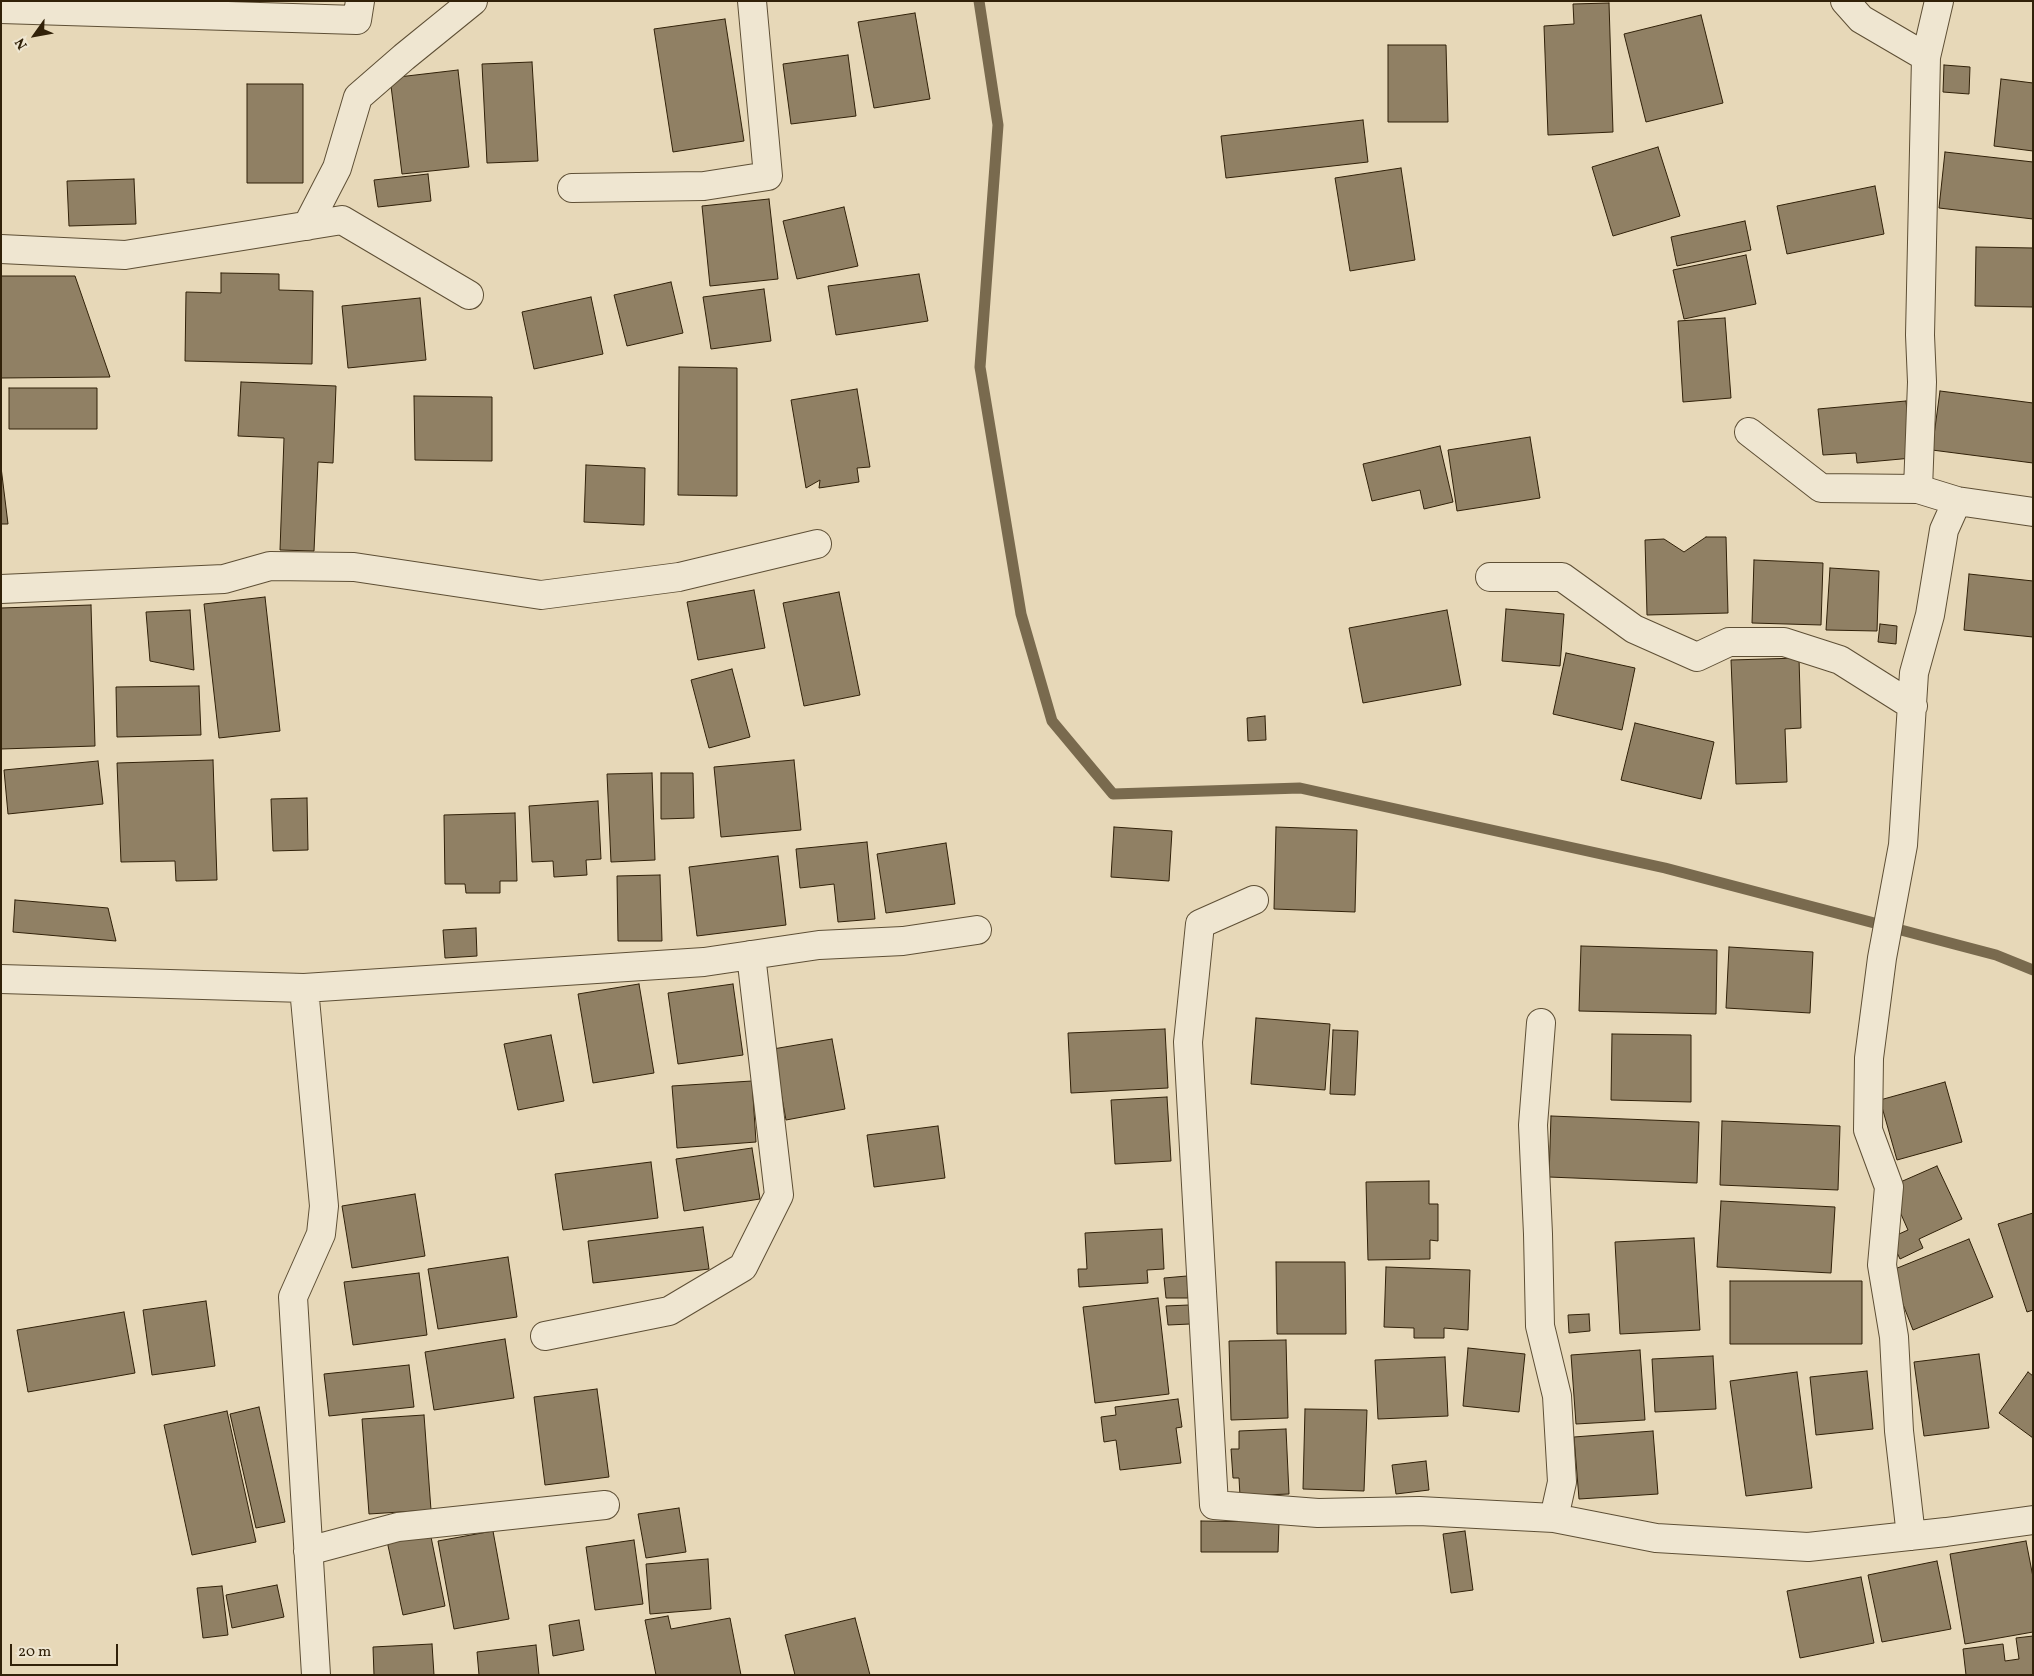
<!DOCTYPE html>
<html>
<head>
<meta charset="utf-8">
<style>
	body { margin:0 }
	#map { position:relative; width:2034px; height:1676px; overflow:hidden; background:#e7d8b8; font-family:Vollkorn,serif }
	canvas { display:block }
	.frame { position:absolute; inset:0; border:2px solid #312109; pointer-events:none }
	.north { position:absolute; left:10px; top:10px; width:50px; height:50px; -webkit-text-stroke:4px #efe6d1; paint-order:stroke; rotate:238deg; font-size:14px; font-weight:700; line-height:20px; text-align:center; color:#312109 }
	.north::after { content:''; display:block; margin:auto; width:18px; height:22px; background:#312109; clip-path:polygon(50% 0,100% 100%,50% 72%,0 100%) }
	.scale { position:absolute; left:10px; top:1644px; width:108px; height:22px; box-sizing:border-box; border:2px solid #312109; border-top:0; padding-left:6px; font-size:15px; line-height:18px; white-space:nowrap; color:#312109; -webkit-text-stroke:4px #efe6d1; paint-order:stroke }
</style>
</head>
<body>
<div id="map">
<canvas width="2034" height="1676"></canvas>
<div class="frame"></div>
<div class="north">N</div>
<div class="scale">20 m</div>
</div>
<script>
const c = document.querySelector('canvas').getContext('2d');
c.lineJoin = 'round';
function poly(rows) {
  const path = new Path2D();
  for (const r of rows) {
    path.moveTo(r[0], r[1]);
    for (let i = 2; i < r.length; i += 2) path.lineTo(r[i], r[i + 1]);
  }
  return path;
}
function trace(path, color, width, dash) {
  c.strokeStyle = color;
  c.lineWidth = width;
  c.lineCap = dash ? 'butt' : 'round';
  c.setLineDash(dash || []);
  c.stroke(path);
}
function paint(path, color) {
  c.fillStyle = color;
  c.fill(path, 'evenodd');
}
const stream = poly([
	[979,1,998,125,980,367,1021,614,1052,721,1113,794,1300,788,1665,868,1996,955,2033,970]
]);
const building = poly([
	[1609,3,1613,132,1548,135,1544,26,1574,24,1573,4,1609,3],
	[915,13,930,99,874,108,858,22,915,13],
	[1701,15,1723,103,1646,122,1624,34,1701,15],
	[725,19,744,141,673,152,654,29,725,19],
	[1388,45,1446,45,1448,122,1388,122,1388,45],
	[848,55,856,116,791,124,783,64,848,55],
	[532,62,538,161,487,163,482,64,532,62],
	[1944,65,1970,67,1969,94,1943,92,1944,65],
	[458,70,469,167,402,174,390,78,458,70],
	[2001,79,2033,83,2033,151,1994,146,2001,79],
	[247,84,303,84,303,183,247,183,247,84],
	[1363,120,1368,162,1226,178,1221,136,1363,120],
	[1658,147,1680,216,1613,236,1592,167,1658,147],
	[1945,152,2033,162,2033,219,1939,208,1945,152],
	[1401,168,1415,260,1350,271,1335,178,1401,168],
	[428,174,431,201,378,207,374,180,428,174],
	[134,179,136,224,69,226,67,181,134,179],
	[1875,186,1884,234,1787,254,1777,206,1875,186],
	[769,199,778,279,710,286,702,206,769,199],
	[844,207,858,266,797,279,783,221,844,207],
	[1745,221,1751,250,1677,266,1671,237,1745,221],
	[1976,247,2033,248,2033,307,1975,306,1976,247],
	[1746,255,1756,304,1684,319,1673,270,1746,255],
	[221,273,279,274,279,290,313,291,312,364,185,361,186,292,221,293,221,273],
	[919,274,928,321,836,335,828,286,919,274],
	[1,276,75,276,110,377,1,378,1,276],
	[671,282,683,333,627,346,614,295,671,282],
	[764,289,771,341,711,349,703,297,764,289],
	[591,297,603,354,534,369,522,312,591,297],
	[420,298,426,360,348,368,342,306,420,298],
	[1725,318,1731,398,1683,402,1678,321,1725,318],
	[679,367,737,368,737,496,678,495,679,367],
	[241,382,336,386,333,463,318,462,314,551,280,550,284,438,238,436,241,382],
	[9,388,97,388,97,429,9,429,9,388],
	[857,389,870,467,857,468,859,482,819,488,820,480,806,488,791,400,857,389],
	[1940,391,2033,403,2033,463,1932,450,1940,391],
	[414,396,492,397,492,461,415,460,414,396],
	[1906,401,1912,458,1857,463,1856,453,1823,455,1818,409,1906,401],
	[1530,437,1540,498,1457,511,1448,450,1530,437],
	[1440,446,1453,502,1424,509,1420,490,1372,501,1363,464,1440,446],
	[586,465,645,468,644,525,584,522,586,465],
	[1,467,8,524,1,524,1,467],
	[1706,537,1726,537,1728,613,1647,615,1645,540,1664,539,1684,552,1706,537],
	[1754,560,1823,563,1821,625,1752,623,1754,560],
	[1830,568,1879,571,1877,631,1826,630,1830,568],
	[1969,574,2033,581,2033,637,1964,630,1969,574],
	[754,590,765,648,698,660,687,602,754,590],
	[839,592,860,695,804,706,783,603,839,592],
	[265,597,280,731,219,738,204,604,265,597],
	[91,605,95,746,1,749,1,608,91,605],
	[1506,609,1564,614,1560,666,1502,661,1506,609],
	[190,610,194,670,150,661,146,612,190,610],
	[1447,610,1461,685,1363,703,1349,628,1447,610],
	[1880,624,1897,626,1896,644,1878,642,1880,624],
	[1566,653,1635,668,1622,730,1553,714,1566,653],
	[1799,658,1801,728,1785,729,1787,782,1736,784,1731,660,1799,658],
	[732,669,750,737,709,748,691,680,732,669],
	[199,686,201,735,117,737,116,687,199,686],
	[1265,716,1266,740,1248,741,1247,718,1265,716],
	[1635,723,1714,742,1701,799,1621,780,1635,723],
	[213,760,217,880,176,881,175,861,121,862,117,763,213,760],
	[794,760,801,830,721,837,714,767,794,760],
	[98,761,103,804,8,814,4,770,98,761],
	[652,773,655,860,611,862,607,774,652,773],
	[661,773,693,773,694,818,661,819,661,773],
	[307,798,308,850,273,851,271,799,307,798],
	[598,801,601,859,586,860,587,875,554,877,553,861,532,862,529,806,598,801],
	[515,813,517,881,500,881,500,893,466,893,465,884,445,884,444,815,515,813],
	[1114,827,1172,831,1169,881,1111,877,1114,827],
	[1276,827,1357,830,1355,912,1274,909,1276,827],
	[867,842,875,919,838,922,834,884,800,888,796,849,867,842],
	[946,843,955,904,886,913,877,854,946,843],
	[778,856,786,925,697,936,689,867,778,856],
	[660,875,662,941,618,941,617,876,660,875],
	[15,900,108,908,116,941,13,932,15,900],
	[476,928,477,956,445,958,443,930,476,928],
	[1581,946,1717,950,1716,1014,1579,1011,1581,946],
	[1729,947,1813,952,1810,1013,1726,1008,1729,947],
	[639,984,654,1073,593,1083,578,994,639,984],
	[733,984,743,1055,678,1064,668,993,733,984],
	[1256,1018,1330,1024,1325,1090,1251,1084,1256,1018],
	[1165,1029,1168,1088,1071,1093,1068,1033,1165,1029],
	[1333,1030,1358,1031,1355,1095,1330,1094,1333,1030],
	[1612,1034,1691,1035,1691,1102,1611,1100,1612,1034],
	[551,1035,564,1101,518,1110,504,1044,551,1035],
	[832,1039,845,1109,786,1120,773,1049,832,1039],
	[752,1081,756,1142,677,1148,672,1086,752,1081],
	[1945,1082,1962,1142,1897,1160,1880,1100,1945,1082],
	[1167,1097,1171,1161,1115,1164,1111,1100,1167,1097],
	[1551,1116,1699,1122,1697,1183,1549,1177,1551,1116],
	[1722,1121,1840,1126,1838,1190,1720,1185,1722,1121],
	[938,1126,945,1178,874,1187,867,1135,938,1126],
	[752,1148,760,1199,684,1211,676,1159,752,1148],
	[651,1162,658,1218,563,1230,555,1174,651,1162],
	[1937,1166,1962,1219,1919,1239,1923,1248,1900,1259,1890,1238,1908,1230,1889,1187,1937,1166],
	[1429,1181,1429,1204,1438,1204,1438,1241,1430,1240,1430,1259,1368,1260,1366,1182,1429,1181],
	[415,1194,425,1256,352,1268,342,1206,415,1194],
	[1721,1201,1835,1207,1831,1273,1717,1267,1721,1201],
	[2033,1213,2033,1310,2027,1312,1998,1224,2033,1213],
	[703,1227,709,1269,593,1283,588,1241,703,1227],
	[1162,1229,1164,1269,1147,1270,1148,1283,1079,1287,1078,1269,1087,1269,1085,1233,1162,1229],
	[1694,1238,1700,1330,1620,1334,1615,1242,1694,1238],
	[1969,1239,1993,1297,1913,1330,1890,1271,1969,1239],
	[508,1257,517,1317,438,1329,428,1269,508,1257],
	[1276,1262,1345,1262,1346,1334,1277,1334,1276,1262],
	[1386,1267,1470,1270,1468,1330,1444,1328,1444,1338,1414,1338,1414,1328,1384,1327,1386,1267],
	[419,1273,427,1335,353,1345,344,1282,419,1273],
	[1187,1276,1188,1298,1166,1298,1164,1278,1187,1276],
	[1730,1281,1862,1281,1862,1344,1730,1344,1730,1281],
	[1158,1298,1169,1394,1095,1403,1083,1307,1158,1298],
	[206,1301,215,1366,152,1375,143,1310,206,1301],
	[1189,1305,1190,1324,1168,1325,1166,1306,1189,1305],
	[124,1312,135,1373,28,1392,17,1330,124,1312],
	[1589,1314,1590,1331,1569,1333,1568,1315,1589,1314],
	[505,1339,514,1398,434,1410,425,1352,505,1339],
	[1286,1340,1288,1418,1231,1420,1229,1341,1286,1340],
	[1468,1348,1525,1354,1519,1412,1463,1406,1468,1348],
	[1640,1350,1645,1420,1576,1424,1571,1355,1640,1350],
	[1979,1354,1989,1428,1924,1436,1914,1362,1979,1354],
	[1713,1356,1716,1409,1655,1412,1652,1359,1713,1356],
	[1445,1357,1448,1416,1378,1419,1375,1360,1445,1357],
	[409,1365,414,1407,329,1416,324,1374,409,1365],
	[1867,1371,1873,1429,1816,1435,1810,1377,1867,1371],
	[1797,1372,1812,1488,1746,1496,1730,1381,1797,1372],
	[2028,1372,2033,1376,2033,1438,1999,1413,2028,1372],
	[597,1389,609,1477,545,1485,534,1397,597,1389],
	[1178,1399,1182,1427,1176,1428,1181,1463,1120,1470,1116,1440,1104,1442,1101,1417,1116,1415,1115,1407,1178,1399],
	[259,1407,285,1522,256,1528,230,1414,259,1407],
	[1305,1409,1367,1410,1364,1491,1303,1489,1305,1409],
	[227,1411,256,1542,192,1555,164,1425,227,1411],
	[424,1415,431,1510,369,1514,362,1419,424,1415],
	[1286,1429,1289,1494,1240,1496,1239,1478,1233,1478,1231,1449,1239,1449,1239,1431,1286,1429],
	[1653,1431,1658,1494,1579,1499,1574,1437,1653,1431],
	[1426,1461,1429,1490,1396,1494,1392,1465,1426,1461],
	[679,1508,686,1552,646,1558,638,1514,679,1508],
	[1201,1521,1279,1522,1278,1552,1201,1552,1201,1521],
	[493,1531,509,1619,454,1629,438,1541,493,1531],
	[1465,1531,1473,1590,1451,1593,1443,1534,1465,1531],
	[430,1532,445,1606,403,1615,387,1541,430,1532],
	[634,1540,643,1604,595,1610,586,1547,634,1540],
	[2026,1541,2033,1577,2033,1632,1965,1644,1950,1554,2026,1541],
	[708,1559,711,1609,650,1614,646,1564,708,1559],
	[1937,1561,1951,1629,1882,1642,1868,1575,1937,1561],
	[1861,1577,1874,1643,1800,1658,1787,1591,1861,1577],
	[277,1585,284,1617,232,1628,226,1595,277,1585],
	[222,1586,228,1635,203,1638,197,1588,222,1586],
	[668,1616,671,1629,730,1618,741,1675,656,1675,645,1620,668,1616],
	[855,1618,870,1675,795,1675,785,1635,855,1618],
	[579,1620,584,1650,553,1656,549,1625,579,1620],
	[2033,1636,2033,1675,1966,1675,1963,1649,2003,1644,2005,1661,2019,1659,2016,1638,2033,1636],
	[432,1644,434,1675,374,1675,373,1647,432,1644],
	[536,1645,539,1675,479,1675,477,1652,536,1645]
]);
const minor = poly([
	[1845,1,1861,19,1926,57],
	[1,9,357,20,360,1],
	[572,188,704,186,768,176,752,1],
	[307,226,337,168,358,97,404,57,473,1],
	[1,249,125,255,342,220,469,295],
	[1749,432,1821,488,1918,489,1957,501,2033,512],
	[1918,489,1922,382,1920,335,1926,57,1939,1],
	[1490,577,1562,577,1634,629,1697,657,1729,642,1784,642,1840,660,1913,706],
	[1,589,224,579,270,566,354,567,541,595,679,577,817,544],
	[1254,900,1200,924,1188,1042,1214,1505,1318,1513,1419,1511,1554,1518,1656,1538,1808,1547,1946,1532,2033,1520],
	[1,979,304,988,704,962,819,945,903,941,977,930],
	[304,988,324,1206,321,1234,293,1297,316,1675],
	[1541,1023,1533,1125,1538,1234,1540,1326,1557,1396,1562,1482,1554,1518],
	[545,1336,669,1311,743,1267,779,1195,751,955],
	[1911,1536,1899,1431,1894,1337,1882,1265,1889,1187,1868,1130,1869,1058,1882,958,1903,845,1914,673,1930,615,1944,530,1957,501],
	[308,1551,398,1527,605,1505]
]);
trace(stream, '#796a4e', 11);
paint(building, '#908064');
trace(building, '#312109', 1);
trace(minor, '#5e4f35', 30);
trace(minor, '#efe6d1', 28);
</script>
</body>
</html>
